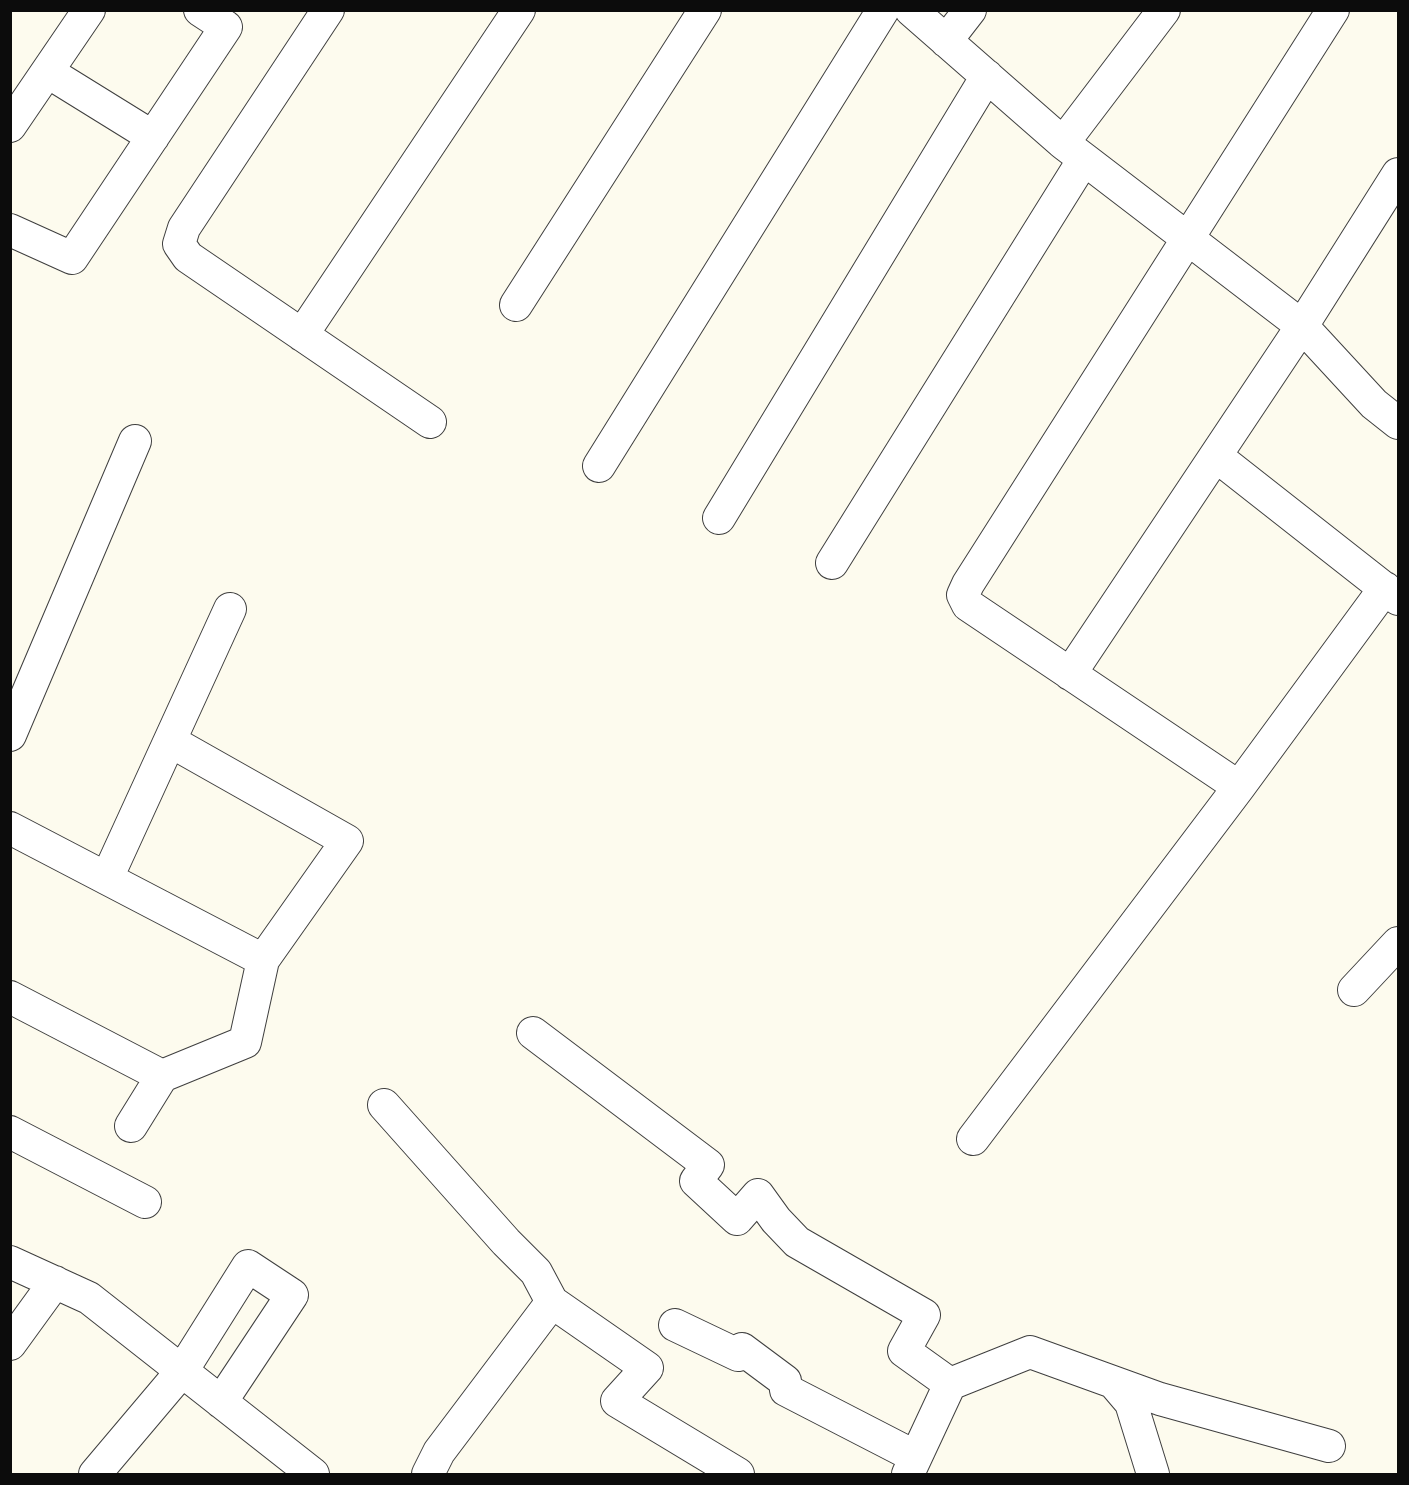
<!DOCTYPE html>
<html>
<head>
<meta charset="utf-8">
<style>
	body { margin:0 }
	#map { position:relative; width:1409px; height:1485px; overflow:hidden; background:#fdfbee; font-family:"PT Serif",serif }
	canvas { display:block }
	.frame { position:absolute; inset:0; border:12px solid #0c0c0c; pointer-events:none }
</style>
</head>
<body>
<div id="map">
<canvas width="1409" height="1485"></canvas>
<div class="frame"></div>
</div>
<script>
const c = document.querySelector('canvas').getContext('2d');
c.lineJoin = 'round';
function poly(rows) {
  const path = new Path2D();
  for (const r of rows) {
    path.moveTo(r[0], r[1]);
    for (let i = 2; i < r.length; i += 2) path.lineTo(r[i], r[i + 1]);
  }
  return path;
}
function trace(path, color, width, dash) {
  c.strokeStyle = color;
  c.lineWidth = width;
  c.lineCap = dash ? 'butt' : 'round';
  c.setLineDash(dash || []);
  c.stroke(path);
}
const street = poly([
	[328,10,184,228,179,244,188,257,430,422],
	[946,41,970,10],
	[48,72,153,137],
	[10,126,89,10],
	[1063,143,1164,10],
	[1084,159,1302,326,1374,404,1398,423],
	[10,230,72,258,226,27,200,10],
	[516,305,705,10],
	[302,335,519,10],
	[1216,456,1398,599],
	[599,466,883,10],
	[719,518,987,76],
	[832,563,1084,159,1063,143,911,10],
	[1070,674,1302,326,1398,174],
	[10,735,135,441],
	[170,741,347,841,263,960],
	[1239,787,968,605,963,595,968,584,1333,10],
	[10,828,263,960,245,1042,162,1076,10,997],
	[107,878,230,609],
	[1354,990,1398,943],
	[533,1033,708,1165,696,1181,737,1219,758,1195,776,1220,797,1242,924,1315,904,1351,950,1384],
	[384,1105,506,1242,536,1272,552,1302,647,1368,617,1401,738,1474],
	[131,1126,162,1076],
	[10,1132,145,1202],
	[973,1139,1239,787,1385,588],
	[10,1262,89,1298,313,1474],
	[675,1325,738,1355,742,1349,785,1381,786,1390,916,1457],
	[10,1344,55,1282],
	[1114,1383,1131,1403,1153,1474],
	[95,1474,182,1371,248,1266,292,1295,221,1402],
	[428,1474,439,1452,552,1302],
	[908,1474,950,1384,1030,1352,1160,1399,1329,1446]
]);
trace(street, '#3f3f3f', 34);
trace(street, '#fff', 32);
</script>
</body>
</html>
